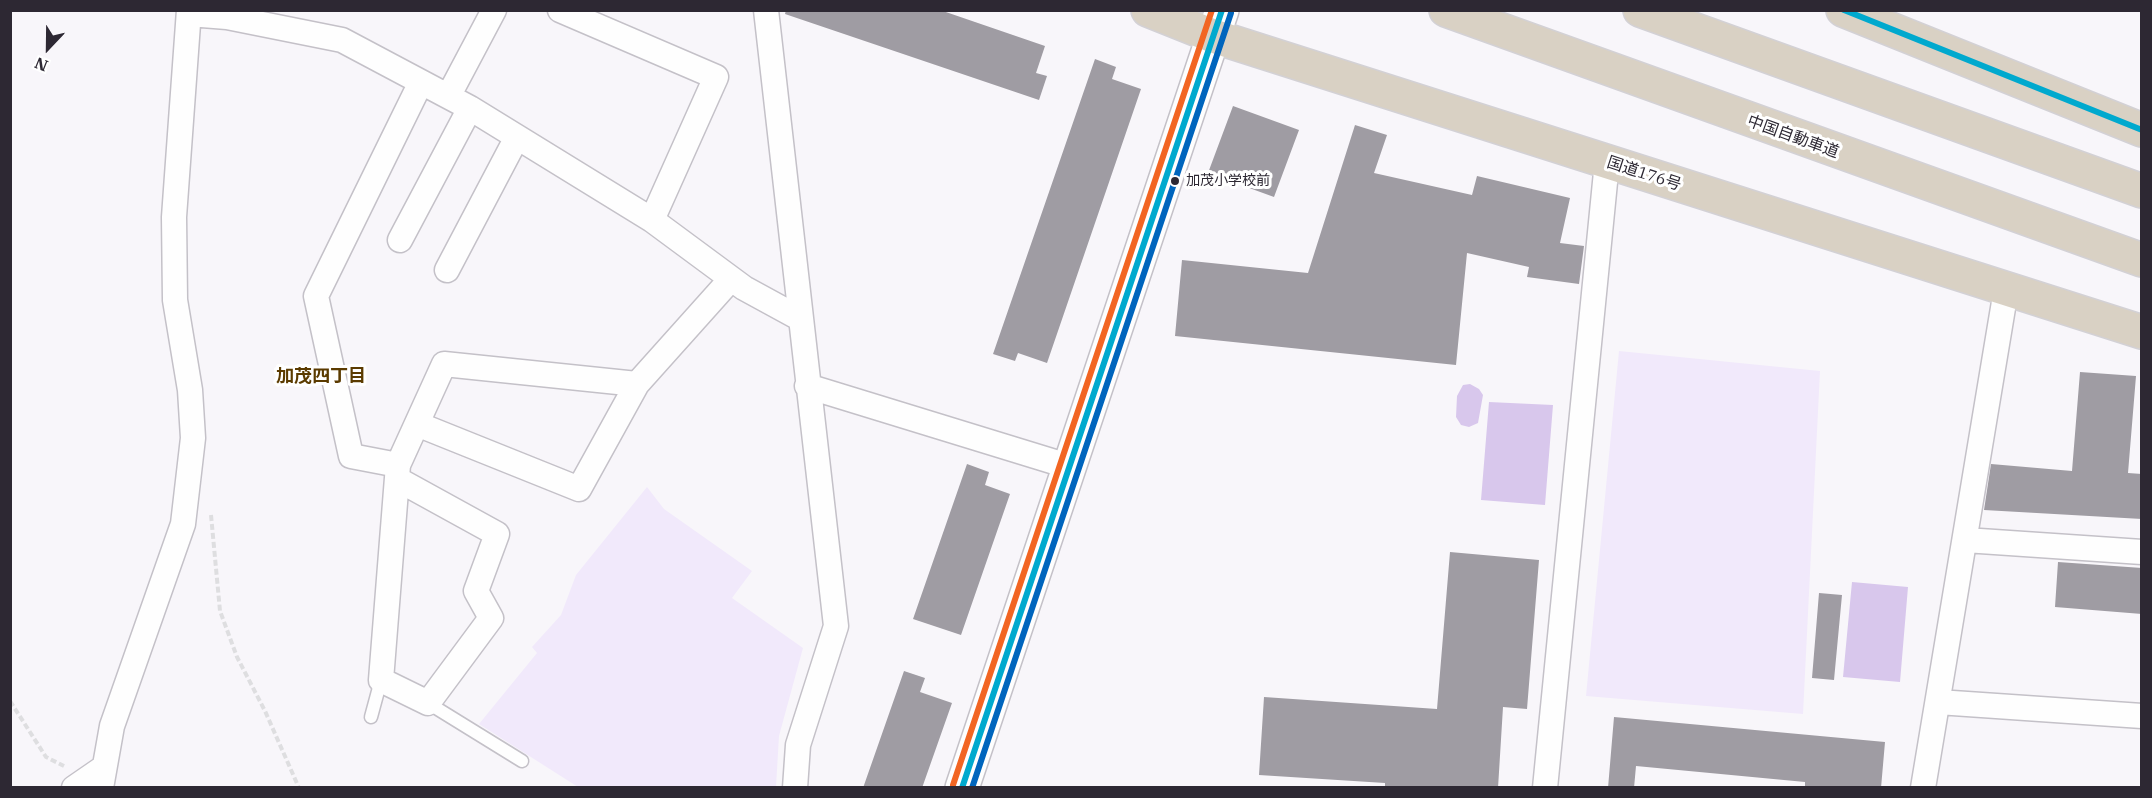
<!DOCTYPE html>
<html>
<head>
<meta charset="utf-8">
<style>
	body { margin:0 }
	#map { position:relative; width:2152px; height:798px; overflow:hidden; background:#f8f6fa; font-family:"IBM Plex Serif",serif }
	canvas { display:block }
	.frame { position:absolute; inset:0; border:12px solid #2d2833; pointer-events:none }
	.north { position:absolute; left:18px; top:18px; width:60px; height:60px; -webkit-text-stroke:4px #fff; paint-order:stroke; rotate:202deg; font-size:16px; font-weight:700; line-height:24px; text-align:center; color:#2d2833 }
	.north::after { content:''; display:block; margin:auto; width:21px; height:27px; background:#2d2833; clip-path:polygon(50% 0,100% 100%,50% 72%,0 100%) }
</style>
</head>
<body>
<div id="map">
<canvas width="2152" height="798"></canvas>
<div class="frame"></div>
<div class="north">N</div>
</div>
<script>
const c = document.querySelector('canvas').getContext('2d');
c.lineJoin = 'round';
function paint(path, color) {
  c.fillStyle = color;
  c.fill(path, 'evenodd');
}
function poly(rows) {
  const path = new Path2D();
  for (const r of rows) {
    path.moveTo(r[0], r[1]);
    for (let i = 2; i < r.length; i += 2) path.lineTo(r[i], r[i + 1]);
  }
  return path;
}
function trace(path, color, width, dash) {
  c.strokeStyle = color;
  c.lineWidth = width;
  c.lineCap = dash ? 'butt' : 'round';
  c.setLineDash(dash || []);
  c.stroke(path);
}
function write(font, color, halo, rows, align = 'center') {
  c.font = font + ' "IBM Plex Serif","Noto Sans JP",serif';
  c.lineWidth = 6;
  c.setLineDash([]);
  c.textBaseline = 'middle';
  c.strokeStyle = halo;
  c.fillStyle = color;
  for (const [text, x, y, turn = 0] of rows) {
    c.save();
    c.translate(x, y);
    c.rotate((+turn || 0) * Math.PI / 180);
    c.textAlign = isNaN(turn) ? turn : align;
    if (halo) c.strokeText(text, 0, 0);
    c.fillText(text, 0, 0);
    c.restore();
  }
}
const green = poly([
	[1619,351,1820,371,1803,714,1586,696],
	[647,487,664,509,752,571,732,598,803,648,779,736,776,787,578,787,479,724,537,653,532,647,561,615,576,575]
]);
const water = poly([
	[1470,384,1479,389,1483,395,1478,423,1469,427,1461,425,1456,417,1457,396,1463,385],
	[1489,402,1553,405,1545,505,1481,500],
	[1852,582,1908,587,1900,682,1843,677]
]);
const building = poly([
	[786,10,940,10,1045,46,1036,73,1047,76,1039,100,785,14],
	[1095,59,1116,67,1112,79,1141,89,1047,363,1018,353,1015,361,993,354],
	[1233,106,1299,130,1274,197,1208,173],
	[1355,125,1387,135,1374,173,1472,195,1477,176,1570,198,1560,243,1584,246,1579,284,1527,277,1529,267,1467,253,1456,365,1175,336,1182,260,1308,273],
	[2080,372,2136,376,2128,473,2142,474,2142,519,1984,510,1991,464,2072,471],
	[967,464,989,472,985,485,1010,494,961,635,913,619],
	[1450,552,1539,560,1527,709,1503,707,1498,788,1385,788,1385,783,1259,775,1264,697,1437,709],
	[2058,562,2142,568,2142,614,2055,607],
	[1819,593,1842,595,1834,680,1812,678],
	[904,671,925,678,920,692,952,703,922,788,863,788],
	[1614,717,1885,742,1881,788,1805,788,1805,782,1636,766,1634,788,1608,788]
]);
const path = poly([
	[211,515,220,611,237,657,265,711,299,788],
	[10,701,46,757,64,766]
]);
const lane = poly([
	[428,703,522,761],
	[371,717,381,680]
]);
const street = poly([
	[560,10,716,77,652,220],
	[766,10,836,626,798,745,795,788],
	[189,14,227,17,342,40,470,108,652,220,744,288,799,318],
	[449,95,494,10],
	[400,240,470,108],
	[447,270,517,137],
	[807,386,1071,467],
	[417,424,579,489,637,384,731,279],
	[398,465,351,456,316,296,421,82],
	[397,479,497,534,476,591,491,618,428,703,381,680,398,465,444,364,637,384],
	[1965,540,2142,552],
	[1938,702,2142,716],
	[74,788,103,768],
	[101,788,112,726,183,524,193,438,190,390,175,300,174,217,189,10],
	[1545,788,1607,162],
	[1923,788,2006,290]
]);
const secondary = poly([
	[962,788,1222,10]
]);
const highway = poly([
	[1148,10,1213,36,2142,332],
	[1446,10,2142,260],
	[1640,10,2142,191],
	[1843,10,2142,130]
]);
const bus1 = poly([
	[1844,10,2142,130],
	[962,788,1222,10]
]);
const bus2 = poly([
	[972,788,1231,13]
]);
const bus3 = poly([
	[953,785,1212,10]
]);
const markers = [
	[1175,181,5,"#2d2833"]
];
const busNames = [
	["加茂小学校前",1186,181]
];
const streetNames = [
	["中国自動車道",1793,137,20],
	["国道176号",1644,174,18]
];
const neighbourhoodNames = [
	["加茂四丁目",321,377]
];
paint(green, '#f1e9fb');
paint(water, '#d8c7ec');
paint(building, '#9f9ca3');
trace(lane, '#c4c1c8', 15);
trace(street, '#c4c1c8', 27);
trace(secondary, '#c4c1c8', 36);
trace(highway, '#d3d1d5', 36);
trace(path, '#dedee0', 4, [6, 3]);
trace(lane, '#fefefe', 12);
trace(street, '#fefefe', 24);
trace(secondary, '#fefefe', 33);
trace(highway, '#d9d1c4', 33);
trace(bus1, '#00a9ce', 6);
trace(bus2, '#0065bd', 6);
trace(bus3, '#f26522', 6);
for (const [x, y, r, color] of markers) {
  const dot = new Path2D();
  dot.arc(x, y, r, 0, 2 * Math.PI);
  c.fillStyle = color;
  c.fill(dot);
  trace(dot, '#fff', 2);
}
write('14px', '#2d2833', '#fff', busNames, 'left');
write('16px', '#2d2833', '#fff', streetNames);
write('bold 18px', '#5b3b00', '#fff', neighbourhoodNames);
</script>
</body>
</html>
